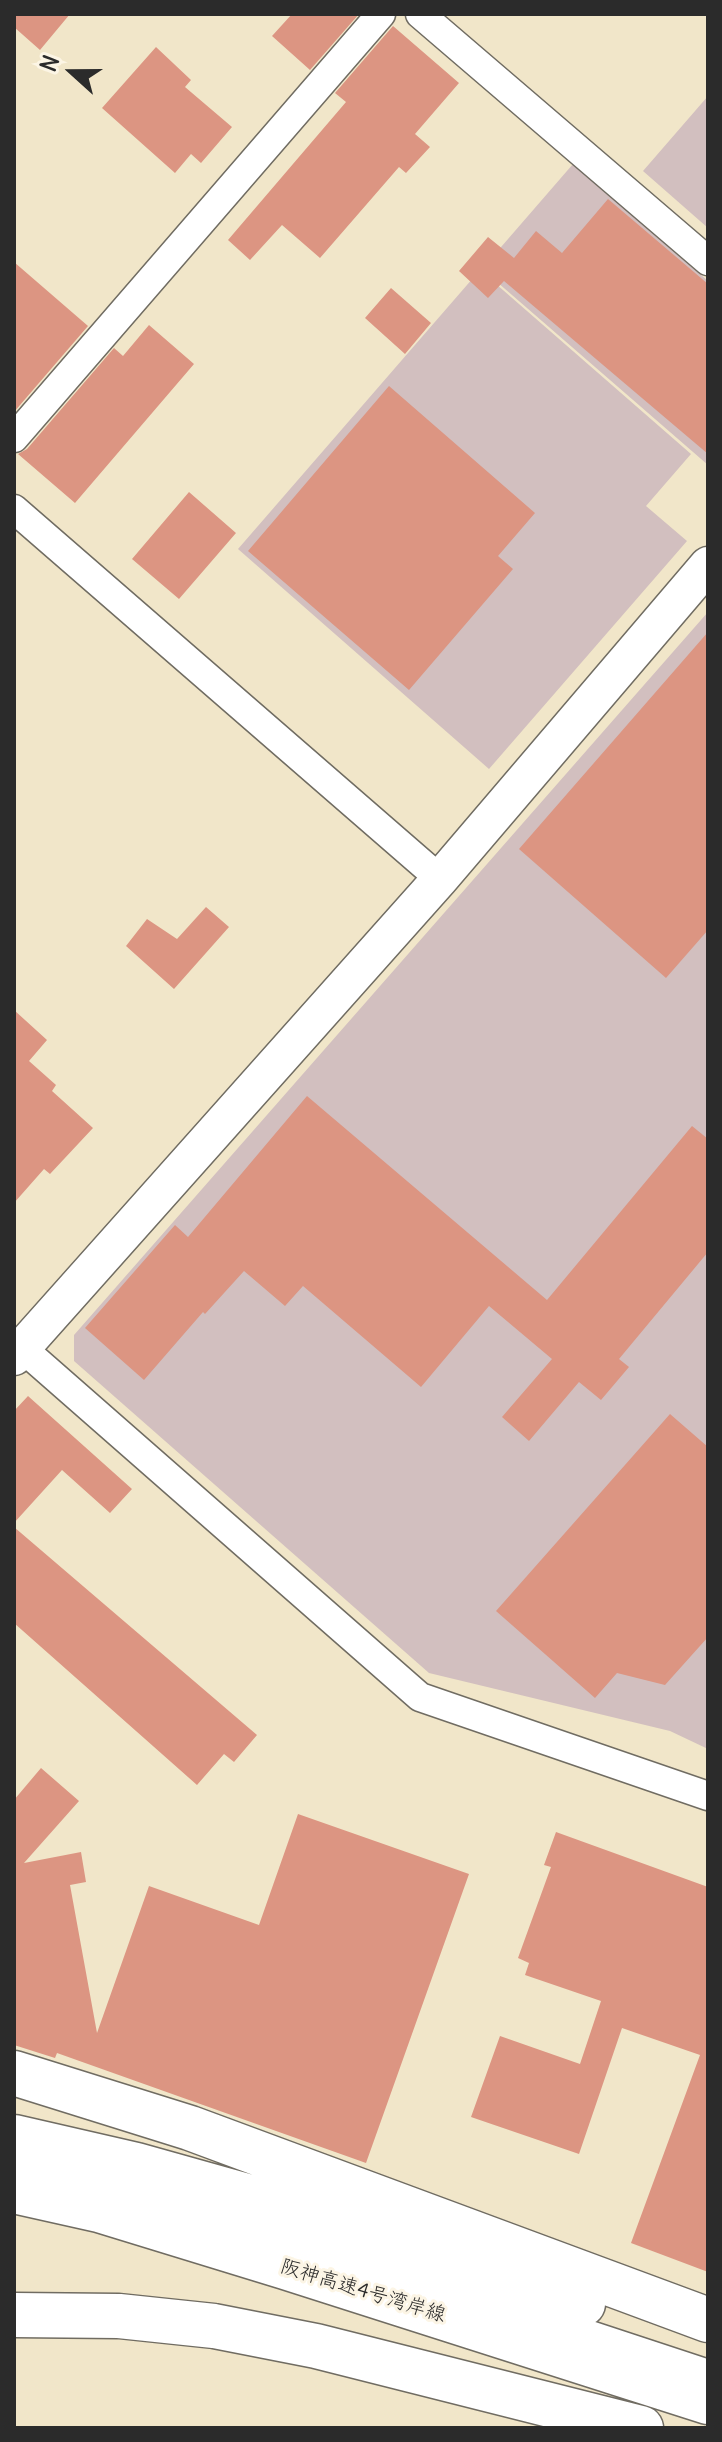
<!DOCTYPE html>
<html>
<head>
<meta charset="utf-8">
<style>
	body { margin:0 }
	#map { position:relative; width:722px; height:2442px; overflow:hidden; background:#f1e6c9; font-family:Delius,sans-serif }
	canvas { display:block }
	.frame { position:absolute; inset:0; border:16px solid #2b2b2b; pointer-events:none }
	.north { position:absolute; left:32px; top:32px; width:80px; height:80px; -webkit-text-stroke:6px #fcf5e5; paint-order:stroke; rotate:291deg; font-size:22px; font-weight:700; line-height:32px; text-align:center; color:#2b2b2b }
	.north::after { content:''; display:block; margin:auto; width:28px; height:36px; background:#2b2b2b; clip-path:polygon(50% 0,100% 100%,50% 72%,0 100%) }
</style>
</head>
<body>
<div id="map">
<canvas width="722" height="2442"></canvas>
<div class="frame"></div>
<div class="north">N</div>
</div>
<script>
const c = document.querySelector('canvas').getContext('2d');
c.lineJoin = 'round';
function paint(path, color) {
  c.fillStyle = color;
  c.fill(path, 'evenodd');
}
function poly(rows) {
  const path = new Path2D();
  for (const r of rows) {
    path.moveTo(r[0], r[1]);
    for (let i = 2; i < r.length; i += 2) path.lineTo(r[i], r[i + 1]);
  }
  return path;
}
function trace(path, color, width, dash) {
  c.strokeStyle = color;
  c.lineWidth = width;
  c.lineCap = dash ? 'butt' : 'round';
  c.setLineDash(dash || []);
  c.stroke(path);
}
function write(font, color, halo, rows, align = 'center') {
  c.font = font + ' Delius,"Klee One",sans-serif';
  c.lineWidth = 6;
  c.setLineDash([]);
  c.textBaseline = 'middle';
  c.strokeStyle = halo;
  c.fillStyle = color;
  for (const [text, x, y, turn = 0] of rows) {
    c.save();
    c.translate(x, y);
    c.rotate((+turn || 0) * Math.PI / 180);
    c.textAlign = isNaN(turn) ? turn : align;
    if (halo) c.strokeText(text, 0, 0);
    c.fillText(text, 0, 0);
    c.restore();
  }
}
const industrial = poly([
	[708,96,708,228,643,171],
	[573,164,708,281,708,465,482,269],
	[480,270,691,454,646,506,687,541,489,769,238,549],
	[708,612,708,1749,670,1731,429,1673,74,1361,74,1335]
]);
const building = poly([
	[14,14,70,14,40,50,14,27],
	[292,14,359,14,310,70,272,36],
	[393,26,459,83,415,134,430,147,406,173,399,167,320,258,282,225,250,260,228,240,346,102,335,93],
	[156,47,191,80,185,87,232,127,201,163,191,154,175,173,102,108],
	[608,199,708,284,708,454,504,281,488,298,459,271,488,237,514,258,536,231,562,253],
	[14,262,88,326,14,412],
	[391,288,431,323,405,354,365,318],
	[149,325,194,364,75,503,18,454,27,449,114,348,123,356],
	[389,386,535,513,498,556,513,569,409,690,248,551],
	[189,492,236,533,179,599,132,559],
	[708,632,708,930,666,978,519,849],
	[206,907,229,927,174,989,126,946,147,919,177,939],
	[14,1010,47,1040,29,1061,56,1085,52,1091,93,1128,50,1174,44,1169,14,1203],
	[307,1096,547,1300,692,1126,708,1139,708,1252,619,1359,629,1367,601,1400,579,1382,529,1441,502,1417,552,1359,489,1306,421,1387,303,1286,285,1306,244,1271,205,1314,203,1312,144,1380,85,1328,175,1225,188,1237],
	[28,1396,132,1489,110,1513,62,1470,14,1523,14,1411],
	[670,1414,708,1447,708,1637,665,1685,617,1673,595,1698,496,1611],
	[14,1527,257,1735,234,1762,224,1754,197,1785,14,1623],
	[41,1768,79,1801,24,1863,81,1852,86,1882,70,1885,97,2033,149,1886,259,1925,298,1814,469,1874,366,2163,57,2053,55,2058,14,2045,14,1800],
	[556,1832,708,1887,708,2272,631,2243,700,2055,622,2028,579,2154,471,2117,500,2036,580,2064,601,2001,525,1975,529,1963,518,1958,551,1867,544,1865]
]);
const minor = poly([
	[420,14,708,261],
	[14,438,381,14],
	[14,509,440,879],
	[14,1346,22,1348,420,1697,708,1796]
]);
const tertiary = poly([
	[14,1357,440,879,708,565],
	[14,2159,122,2185,708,2378]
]);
const motorway = poly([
	[14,2073,190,2128,708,2320],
	[14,2137,136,2165,268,2202,583,2304],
	[14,2191,99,2210,285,2267,708,2402],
	[14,2315,119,2316,214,2326,316,2346,641,2428]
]);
const streetNames = [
	["阪神高速4号湾岸線",363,2291,17]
];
paint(industrial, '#d2bfbf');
paint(building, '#dc9582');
trace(minor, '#706c62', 31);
trace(tertiary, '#706c62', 39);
trace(motorway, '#706c62', 47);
trace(minor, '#fff', 28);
trace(tertiary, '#fff', 36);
trace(motorway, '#fff', 44);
write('20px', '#2b2b2b', '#fcf5e5', streetNames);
</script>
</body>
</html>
